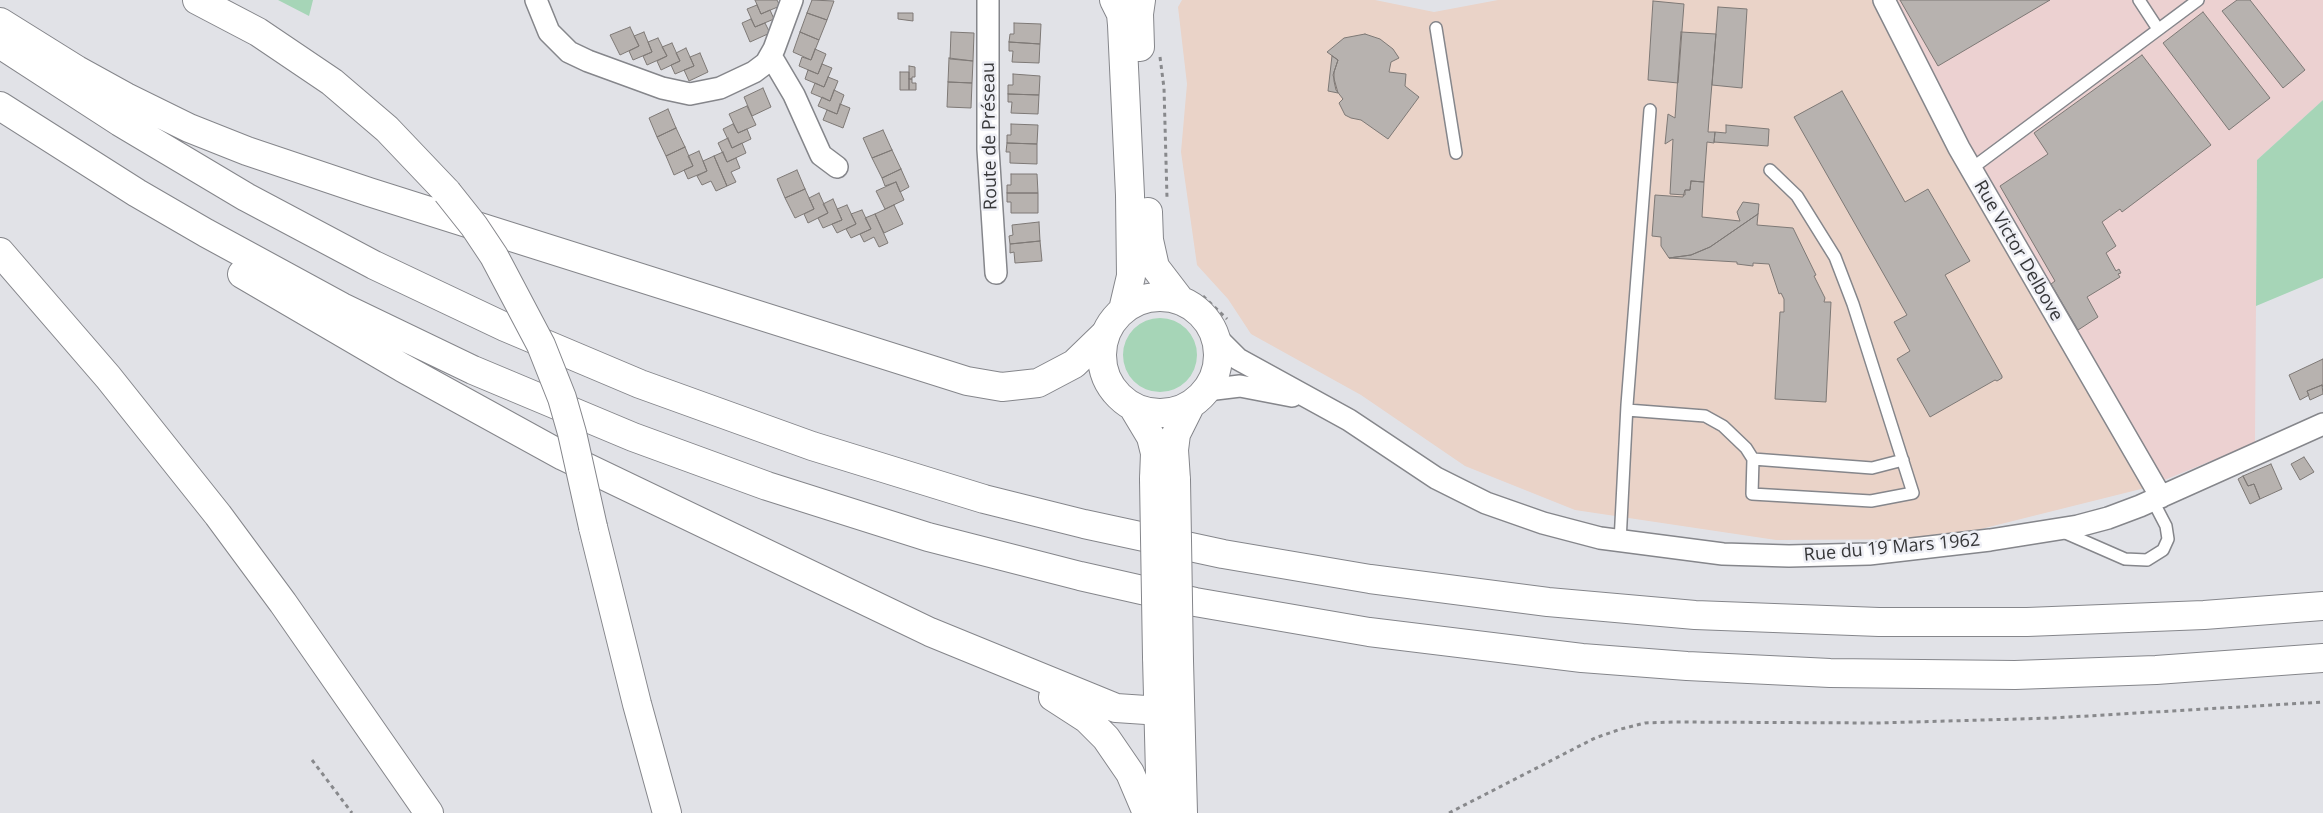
<!DOCTYPE html>
<html>
<head>
<meta charset="utf-8">
<style>
	body { margin:0 }
	canvas { display:block; background:#e1e2e7 }
</style>
</head>
<body>
<canvas width="2323" height="813"></canvas>
<script>
const c = document.querySelector('canvas').getContext('2d');
c.lineJoin = 'round';
function paint(path, color) {
  c.fillStyle = color;
  c.fill(path, 'evenodd');
}
function poly(rows) {
  const path = new Path2D();
  for (const r of rows) {
    if (r.length === 3) {
      path.moveTo(r[0] + r[2], r[1]);
      path.arc(r[0], r[1], r[2], 0, 2 * Math.PI);
      continue;
    }
    path.moveTo(r[0], r[1]);
    for (let i = 2; i < r.length; i += 2) path.lineTo(r[i], r[i + 1]);
  }
  return path;
}
function trace(path, color, width, dash) {
  c.strokeStyle = color;
  c.lineWidth = width;
  c.lineCap = dash ? 'butt' : 'round';
  c.setLineDash(dash || []);
  c.stroke(path);
}
function write(font, color, halo, rows, align = 'center') {
  c.font = font + ' "Open Sans",sans-serif';
  c.lineWidth = 5;
  c.setLineDash([]);
  c.textBaseline = 'middle';
  c.strokeStyle = halo;
  c.fillStyle = color;
  for (const [text, x, y, turn = 0] of rows) {
    c.save();
    c.translate(x, y);
    c.rotate((+turn || 0) * Math.PI / 180);
    c.textAlign = isNaN(turn) ? turn : align;
    if (halo) c.strokeText(text, 0, 0);
    c.fillText(text, 0, 0);
    c.restore();
  }
}
const commercial = poly([
	[1182,0,1375,0,1434,12,1498,0,1872,0,1979,199,2145,488,1941,539,1776,540,1575,510,1465,466,1361,395,1251,334,1228,299,1197,265,1181,152,1187,84,1178,7]
]);
const industrial = poly([
	[1872,0,2323,0,2323,100,2257,160,2255,443,2145,488,1979,199]
]);
const green = poly([
	[278,0,313,0,309,16],
	[2323,100,2323,278,2256,306,2257,160],
	[1160,355,37]
]);
const building = poly([
	[755,0,777,0,780,6,761,14,755,0],
	[812,0,834,1,827,20,807,13,812,0],
	[1900,0,2050,0,1938,66,1900,0],
	[2237,0,2250,0,2305,70,2283,88,2222,11,2237,0],
	[1653,1,1684,4,1678,83,1648,80,1653,1],
	[757,5,761,14,770,10,774,19,755,27,747,9,757,5],
	[1718,7,1747,9,1742,88,1712,85,1718,7],
	[2203,12,2270,98,2229,130,2163,43,2203,12],
	[807,13,827,20,819,40,800,32,807,13],
	[898,13,913,13,913,21,898,19,898,13],
	[751,19,755,27,765,23,770,33,750,42,742,23,751,19],
	[1014,23,1041,24,1040,44,1009,42,1010,34,1014,34,1014,23],
	[630,27,639,46,620,55,610,35,630,27],
	[644,32,652,52,633,60,629,51,639,46,634,36,644,32],
	[800,32,819,40,811,60,793,52,800,32],
	[951,32,974,33,973,61,950,59,951,32],
	[1681,32,1716,34,1708,132,1715,132,1714,143,1707,142,1704,182,1691,181,1690,190,1685,190,1685,195,1670,194,1673,139,1665,144,1668,114,1675,118,1681,32],
	[1365,34,1380,39,1393,49,1399,58,1391,62,1389,72,1406,74,1405,86,1419,97,1388,139,1361,120,1351,118,1345,115,1339,103,1343,99,1336,90,1334,81,1334,72,1338,60,1327,52,1344,38,1365,34],
	[658,38,667,56,647,65,643,56,652,52,648,42,658,38],
	[1009,42,1040,44,1039,63,1012,62,1013,51,1009,51,1009,42],
	[672,43,680,61,661,70,657,61,667,56,662,47,672,43],
	[686,48,694,66,675,74,671,65,680,61,676,53,686,48],
	[815,49,826,54,818,74,799,66,802,57,811,60,815,49],
	[700,53,708,72,689,81,684,70,694,66,690,57,700,53],
	[2142,55,2211,145,2122,212,2120,209,2102,222,2116,246,2106,253,2116,271,2119,269,2121,273,2118,274,2120,277,2087,297,2098,317,2078,330,2051,284,2055,281,2000,186,2048,154,2034,133,2142,55],
	[1332,56,1338,60,1333,75,1338,93,1328,91,1332,56],
	[949,58,973,61,972,83,948,82,949,58],
	[822,64,832,68,824,87,805,79,808,70,818,74,822,64],
	[909,66,915,67,915,77,912,77,912,79,909,79,909,66],
	[900,72,909,72,909,90,900,90,900,72],
	[1013,74,1040,76,1039,95,1008,94,1008,85,1013,85,1013,74],
	[828,77,838,81,830,101,811,93,815,83,824,87,828,77],
	[909,79,912,79,912,83,916,83,916,90,909,90,909,79],
	[948,82,972,83,971,108,947,107,948,82],
	[763,88,771,107,752,116,744,97,763,88],
	[834,90,844,95,837,114,818,106,822,97,830,101,834,90],
	[1842,91,1905,202,1928,189,1970,261,1945,275,2002,376,2002,378,1997,381,1995,380,1930,417,1897,359,1910,351,1894,322,1907,315,1794,117,1842,91],
	[1008,94,1039,95,1038,114,1011,113,1012,102,1008,102,1008,94],
	[840,104,850,108,843,128,823,120,827,110,837,114,840,104],
	[747,106,756,125,738,133,729,114,747,106],
	[668,109,676,128,657,137,649,118,668,109],
	[733,124,738,133,747,129,751,139,732,148,723,129,733,124],
	[1011,124,1038,125,1037,144,1007,143,1007,135,1011,135,1011,124],
	[1726,125,1769,129,1768,146,1714,142,1715,132,1726,133,1726,125],
	[676,128,685,147,666,156,657,137,676,128],
	[883,130,892,150,872,158,863,138,883,130],
	[728,138,732,148,742,143,746,153,727,162,718,143,728,138],
	[1007,143,1037,144,1037,164,1010,163,1010,152,1006,152,1007,143],
	[685,147,693,166,674,175,666,156,685,147],
	[892,150,901,169,882,178,872,158,892,150],
	[699,151,707,171,688,179,684,170,693,166,688,156,699,151],
	[723,152,727,162,736,158,740,168,731,172,736,182,727,186,714,156,723,152],
	[714,156,727,186,716,191,711,181,702,185,697,176,707,171,703,161,714,156],
	[901,169,909,187,900,192,896,182,885,186,882,178,901,169],
	[797,170,805,189,785,198,777,179,797,170],
	[1011,174,1037,174,1038,193,1007,193,1007,185,1011,185,1011,174],
	[1691,181,1704,182,1702,217,1740,221,1737,212,1743,202,1759,204,1758,214,1710,247,1691,255,1669,258,1661,246,1661,237,1652,236,1655,195,1683,197,1685,190,1690,190,1691,181],
	[896,182,904,200,885,209,876,191,896,182],
	[805,189,814,209,795,218,785,198,805,189],
	[819,193,828,213,808,223,804,214,814,209,809,198,819,193],
	[1007,193,1038,193,1038,213,1011,213,1011,202,1007,202,1007,193],
	[833,199,842,220,823,228,818,218,828,213,823,204,833,199],
	[847,205,856,224,837,233,832,224,842,220,837,209,847,205],
	[894,205,903,224,884,233,875,214,894,205],
	[862,210,871,229,851,238,846,229,856,224,851,214,862,210],
	[875,214,888,243,879,247,874,237,864,242,860,234,871,229,865,218,875,214],
	[1758,214,1757,225,1793,228,1816,275,1814,276,1825,298,1824,302,1831,302,1826,402,1775,399,1780,312,1784,312,1784,299,1781,293,1779,294,1769,264,1753,263,1753,266,1737,264,1737,262,1669,258,1691,255,1710,247,1758,214],
	[1039,222,1040,241,1010,244,1009,236,1013,235,1012,225,1039,222],
	[1040,241,1042,261,1015,263,1014,252,1010,253,1010,244,1040,241],
	[2323,359,2323,387,2322,385,2307,391,2309,395,2300,400,2289,375,2323,359],
	[2322,385,2323,394,2310,400,2307,391,2322,385],
	[2304,457,2314,472,2300,480,2291,464,2304,457],
	[2271,464,2282,489,2260,499,2254,484,2248,486,2243,476,2271,464],
	[2243,476,2248,486,2254,484,2260,499,2250,504,2238,479,2243,476]
]);
const path = poly([
	[1160,57,1164,88,1167,198],
	[1203,296,1227,319],
	[312,760,352,813],
	[1449,813,1595,738,1621,729,1645,723,1673,722,1877,723,2053,718,2323,702]
]);
const service = poly([
	[2139,0,2158,29],
	[1436,28,1456,153],
	[1971,169,2198,0],
	[1627,410,1705,416,1723,426,1746,448,1753,459,1752,494,1871,501,1913,493,1853,304,1835,257,1797,196,1770,170],
	[1753,459,1872,468,1903,460],
	[2061,531,2125,559,2147,560,2163,550,2168,539,2166,526,2153,501],
	[1620,542,1627,405,1650,110]
]);
const minor = poly([
	[536,0,549,32,569,52,588,61,662,88,690,94,720,88,754,72,766,63,774,49,792,0],
	[988,0,988,149,996,273],
	[1884,0,1959,148,2161,497],
	[771,56,794,95,821,155,837,167],
	[1215,336,1238,359,1349,420,1436,478,1486,503,1543,523,1600,538,1723,554,1789,556,1869,554,1990,540,2078,526,2108,518,2140,506,2323,424],
	[1207,390,1240,386,1292,396]
]);
const secondary = poly([
	[1114,0,1121,14,1122,25,1130,195,1131,276,1123,310],
	[1140,47,1139,14,1141,0],
	[1148,212,1149,240,1155,267,1181,301],
	[1160,355,58],
	[1133,407,1151,437,1155,453,1154,479],
	[1176,480,1174,450,1176,434,1190,406],
	[1157,657,1161,813],
	[1179,661,1183,813]
]);
const motorway = poly([
	[197,0,258,32,332,82,387,129,447,192],
	[0,22,77,70,126,97,189,128,247,151,369,192,967,381,1002,387,1038,383,1074,364,1105,334],
	[0,44,120,122,246,197,374,265,505,327,640,384,812,446,984,499,1084,524,1223,554,1370,579,1548,602,1695,615,1879,622,2027,622,2204,615,2323,606],
	[0,106,137,193,206,233,342,307,473,370,633,437,767,486,928,537,1080,576,1195,602,1369,632,1582,658,1687,666,1830,673,2015,675,2156,670,2323,658],
	[0,252,108,377,218,515,283,603,429,813],
	[242,274,403,368,563,456,930,632,1116,708,1146,710,1166,705,1179,695],
	[593,527,637,704,667,813],
	[1053,697,1087,719,1106,738,1130,773,1147,813]
]);
const secondaryBridge = poly([
	[1154,479,1157,657],
	[1176,480,1179,661]
]);
const motorwayBridge = poly([
	[447,192,474,226,494,256,541,345,562,398,572,433,593,527]
]);
const streetNames = [
	["Route de Préseau",990,136,-91],
	["Rue Victor Delbove",2018,251,60],
	["Rue du 19 Mars 1962",1892,548,-5]
];
paint(commercial, '#ead3c8');
paint(industrial, '#ecd1d1');
paint(green, '#a6d5b7');
paint(building, '#b7b2af');
trace(building, '#7e7976', 1);
trace(service, '#85868b', 14);
trace(minor, '#85868b', 24);
trace(secondary, '#85868b', 30);
trace(motorway, '#85868b', 30);
trace(path, '#88898c', 3, [4, 4]);
trace(service, '#fff', 11);
trace(minor, '#fff', 21);
trace(secondary, '#fff', 28);
trace(motorway, '#fff', 28);
trace(secondaryBridge, '#85868b', 30, []);
trace(motorwayBridge, '#85868b', 30, []);
trace(secondaryBridge, '#fff', 28);
trace(motorwayBridge, '#fff', 28);
write('18px', '#363739', '#eeeff5', streetNames);
</script>
</body>
</html>
